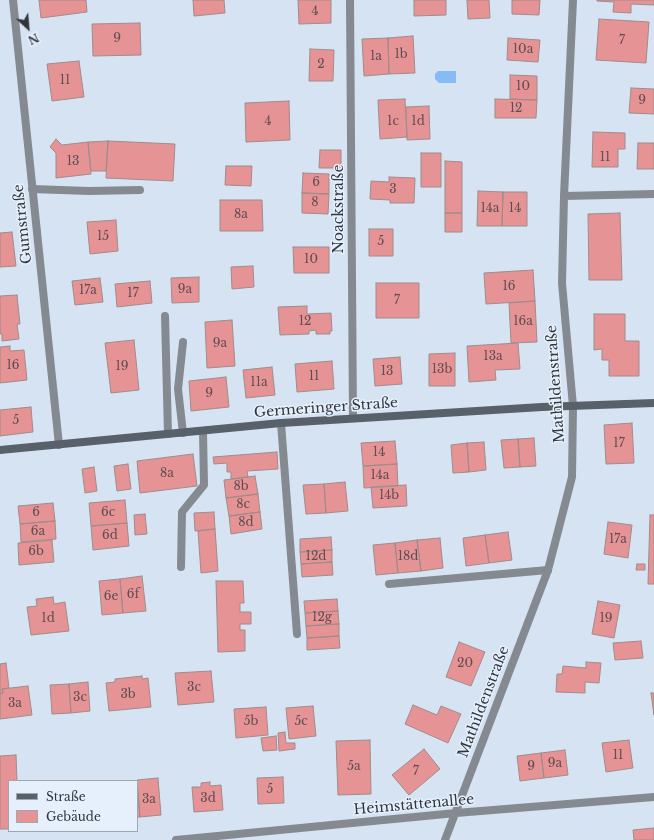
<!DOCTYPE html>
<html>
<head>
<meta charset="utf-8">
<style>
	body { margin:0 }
	#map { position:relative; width:654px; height:840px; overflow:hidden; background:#d6e3f3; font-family:"Libre Baskerville",serif }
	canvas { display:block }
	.legend { position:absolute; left:8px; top:780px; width:130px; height:52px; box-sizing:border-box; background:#e6f0fd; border:1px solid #9ea6b0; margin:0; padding:5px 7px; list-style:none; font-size:12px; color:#31363c }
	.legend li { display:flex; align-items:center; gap:8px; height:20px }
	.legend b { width:20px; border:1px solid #9ea6b0 }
	.north { position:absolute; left:8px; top:8px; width:40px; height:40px; -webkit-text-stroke:3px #e6f0fd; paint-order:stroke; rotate:154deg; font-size:11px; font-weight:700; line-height:16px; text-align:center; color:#31363c }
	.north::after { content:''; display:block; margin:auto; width:14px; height:18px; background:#31363c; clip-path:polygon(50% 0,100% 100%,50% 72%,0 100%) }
</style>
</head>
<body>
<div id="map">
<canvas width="654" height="840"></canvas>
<ul class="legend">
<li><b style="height:5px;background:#586069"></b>Straße</li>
<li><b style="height:11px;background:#e59395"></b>Gebäude</li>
</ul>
<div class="north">N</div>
</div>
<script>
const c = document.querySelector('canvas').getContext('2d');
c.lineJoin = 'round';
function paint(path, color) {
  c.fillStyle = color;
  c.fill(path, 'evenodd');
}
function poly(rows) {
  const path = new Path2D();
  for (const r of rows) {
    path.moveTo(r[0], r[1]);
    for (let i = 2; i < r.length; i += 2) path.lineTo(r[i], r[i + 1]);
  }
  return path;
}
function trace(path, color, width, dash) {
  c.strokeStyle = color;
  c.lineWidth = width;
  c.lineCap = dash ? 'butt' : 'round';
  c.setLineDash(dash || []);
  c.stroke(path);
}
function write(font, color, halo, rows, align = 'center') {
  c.font = font + ' "Libre Baskerville",serif';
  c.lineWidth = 3;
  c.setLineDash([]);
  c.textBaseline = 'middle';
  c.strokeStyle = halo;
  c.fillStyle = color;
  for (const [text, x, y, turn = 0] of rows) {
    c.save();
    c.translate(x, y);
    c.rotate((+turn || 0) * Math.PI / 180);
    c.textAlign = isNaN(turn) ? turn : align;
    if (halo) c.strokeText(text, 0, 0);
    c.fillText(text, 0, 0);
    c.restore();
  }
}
const water = poly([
	[438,71,456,71,456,83,439,83,435,79,435,74]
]);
const building = poly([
	[39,0,86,0,87,12,41,18,39,0],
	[193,0,224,0,225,13,194,16,193,0],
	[298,0,331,0,331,23,299,24,298,0],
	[414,0,446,0,446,15,414,16,414,0],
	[467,0,489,0,490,18,468,19,467,0],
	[512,0,540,0,539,15,512,14,512,0],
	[597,0,654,0,654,5,631,4,631,13,613,12,614,2,597,1,597,0],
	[599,19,649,22,646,63,596,60,599,19],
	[140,23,141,55,93,56,92,24,140,23],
	[413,36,415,73,389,74,388,38,413,36],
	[388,38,389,74,364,76,362,39,388,38],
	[508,38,540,40,538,62,507,60,508,38],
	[310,49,334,50,333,81,309,81,310,49],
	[79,61,84,97,52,101,47,64,79,61],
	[510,75,537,76,537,100,510,99,510,75],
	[631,88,654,89,654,114,629,113,631,88],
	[405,99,407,137,380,139,378,100,405,99],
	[495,99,537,100,536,118,495,118,495,99],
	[289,101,290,140,246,142,245,103,289,101],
	[429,106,430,139,407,140,406,107,429,106],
	[593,132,625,133,625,149,618,149,618,167,592,167,593,132],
	[56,139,62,145,88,142,91,174,56,178,56,153,50,147,56,139],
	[108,141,175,144,173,181,106,178,108,141],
	[108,141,106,171,91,171,88,142,108,141],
	[638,143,654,143,654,169,637,169,638,143],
	[320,150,341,150,341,168,319,168,320,150],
	[421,153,441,153,441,187,421,187,421,153],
	[445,161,462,162,462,213,445,213,445,161],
	[226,166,252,166,251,186,225,185,226,166],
	[303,173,329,174,329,194,302,193,303,173],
	[389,177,415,178,414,203,390,203,390,200,370,199,371,181,389,182,389,177],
	[478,191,503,192,502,226,477,226,478,191],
	[503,192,527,192,527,226,502,226,503,192],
	[302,193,329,194,328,214,302,213,302,193],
	[220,200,262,200,263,231,220,231,220,200],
	[445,213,462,213,462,232,445,232,445,213],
	[620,213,622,280,589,280,588,214,620,213],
	[116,220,118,251,90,254,87,222,116,220],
	[369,229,393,229,393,256,369,256,369,229],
	[12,232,16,266,0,267,0,233,12,232],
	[293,247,329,247,329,273,294,273,293,247],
	[253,266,254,287,232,289,231,267,253,266],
	[533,270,535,301,486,304,484,273,533,270],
	[199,277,199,302,172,303,171,278,199,277],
	[100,278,103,302,75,305,72,281,100,278],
	[150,281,152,303,117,307,115,284,150,281],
	[376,283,419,283,419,318,376,318,376,283],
	[17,295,20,324,17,324,19,339,2,341,2,334,0,334,0,296,17,295],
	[535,301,537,342,511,343,509,303,535,301],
	[307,306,307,314,331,313,332,331,330,331,330,334,316,334,316,330,309,331,309,334,280,335,278,307,307,306],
	[594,314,625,314,625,341,639,341,639,376,609,376,609,360,602,360,602,349,594,350,594,314],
	[232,320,235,366,207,368,205,322,232,320],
	[134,340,139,390,111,393,105,343,134,340],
	[518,343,520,369,495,370,496,380,469,382,467,346,518,343],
	[10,346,10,351,24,350,27,380,0,383,0,347,10,346],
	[455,353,455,386,429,386,429,354,455,353],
	[400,357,402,384,375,386,373,359,400,357],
	[332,361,334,389,297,392,295,364,332,361],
	[272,367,275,395,246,398,243,370,272,367],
	[226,377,229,407,191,411,189,381,226,377],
	[31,407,33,432,0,436,0,410,31,407],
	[632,423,634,463,606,464,604,425,632,423],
	[534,438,536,466,520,467,518,439,534,438],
	[518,439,520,467,504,468,501,440,518,439],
	[395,441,397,464,363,466,361,443,395,441],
	[484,442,486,470,469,472,467,443,484,442],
	[467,443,469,472,453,473,451,445,467,443],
	[277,452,278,469,247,471,248,477,231,479,231,472,227,472,227,463,214,464,213,457,277,452],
	[193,454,197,486,140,493,137,461,193,454],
	[128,464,131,489,117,491,114,466,128,464],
	[397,464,398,486,364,488,363,466,397,464],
	[94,467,97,491,85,493,82,469,94,467],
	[255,476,258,494,226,498,224,480,255,476],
	[345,482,348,511,326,513,324,484,345,482],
	[324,484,326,513,306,514,303,485,324,484],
	[406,485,407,506,373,508,371,487,406,485],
	[258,494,260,512,229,516,226,498,258,494],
	[125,500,127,523,91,526,89,503,125,500],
	[53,503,55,521,20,524,18,506,53,503],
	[214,512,215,529,195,531,194,513,214,512],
	[260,512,262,529,231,534,229,516,260,512],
	[145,514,147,534,135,535,134,515,145,514],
	[650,515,654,515,654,584,648,584,650,515],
	[55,521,56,539,21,542,20,524,55,521],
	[608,522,632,525,628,558,604,554,608,522],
	[127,523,129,546,93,550,91,526,127,523],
	[215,529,218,571,201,573,198,531,215,529],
	[508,532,512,560,489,563,485,535,508,532],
	[485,535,489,563,466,566,463,538,485,535],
	[331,537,332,550,300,552,300,539,331,537],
	[440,538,443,568,421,571,417,540,440,538],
	[52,540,54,562,19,565,18,543,52,540],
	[417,540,421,571,398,573,395,543,417,540],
	[395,543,398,573,376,575,373,545,395,543],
	[332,550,332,562,301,564,300,552,332,550],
	[332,562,333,575,302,577,301,564,332,562],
	[637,564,645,564,645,570,636,570,637,564],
	[142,576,146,611,123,613,120,579,142,576],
	[120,579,123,613,102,615,99,581,120,579],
	[216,581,243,581,244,603,240,603,240,612,251,612,251,624,240,624,240,630,245,630,245,651,218,652,216,581],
	[53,597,54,604,65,602,69,631,31,635,27,607,37,606,36,599,53,597],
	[337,599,338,611,305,613,304,601,337,599],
	[598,601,620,605,614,638,592,634,598,601],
	[338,611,339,624,306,626,305,613,338,611],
	[339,624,339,636,307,638,306,626,339,624],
	[339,636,340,648,307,650,307,638,339,636],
	[641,641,643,658,615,660,613,643,641,641],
	[459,642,485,652,471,686,446,677,459,642],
	[586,662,601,663,599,683,585,682,585,693,556,692,557,674,562,674,563,666,586,668,586,662],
	[6,663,9,688,2,689,3,693,0,694,0,664,6,663],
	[211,671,214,702,178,705,175,673,211,671],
	[142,676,142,679,148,678,151,707,109,711,106,683,115,682,115,679,142,676],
	[88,682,90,711,71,713,69,684,88,682],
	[69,684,71,713,52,714,50,685,69,684],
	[28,686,32,715,0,719,0,694,3,693,2,689,28,686],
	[651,693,654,693,654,715,651,693],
	[413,705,437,715,441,706,461,714,448,743,405,724,413,705],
	[313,706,316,736,289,739,286,708,313,706],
	[266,707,268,735,236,738,234,709,266,707],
	[285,732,286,743,295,743,295,749,279,751,278,733,285,732],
	[276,736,277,750,263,751,261,738,276,736],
	[370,740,371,794,338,795,336,741,370,740],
	[629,740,633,768,606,772,602,743,629,740],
	[424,749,440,769,409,795,392,775,424,749],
	[565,750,568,775,544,778,541,753,565,750],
	[541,753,544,778,520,781,517,756,541,753],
	[16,755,17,781,9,781,9,829,0,829,0,756,16,755],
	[283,777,284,803,258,804,257,778,283,777],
	[158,778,161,815,140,817,137,780,158,778],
	[210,782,210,786,221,785,223,810,194,812,192,787,201,787,201,783,210,782],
	[137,784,140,817,137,817,137,784],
	[654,828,654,840,634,840,633,830,654,828]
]);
const lane = poly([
	[32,189,89,191,140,190],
	[165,316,168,434],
	[281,423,297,634],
	[183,433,178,389,183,342],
	[181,567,182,512,204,485,203,431],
	[389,584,548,570]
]);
const street = poly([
	[13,0,59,445],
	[350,0,353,418],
	[564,196,654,194],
	[176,840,456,813,654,797],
	[445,840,548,570,572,477,573,406,562,283,564,196,573,0]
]);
const secondary = poly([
	[0,450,281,423,542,407,654,403]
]);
const numberNames = [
	["4",315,12],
	["9",117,39],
	["7",622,41],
	["10a",523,50],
	["1b",401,55],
	["1a",376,57],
	["2",321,65],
	["11",65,81],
	["10",523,87],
	["9",642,101],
	["12",516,109],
	["4",268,122],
	["1c",393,122],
	["1d",418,122],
	["11",605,158],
	["13",73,162],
	["6",316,183],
	["3",393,190],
	["8",315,203],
	["14a",490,209],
	["14",515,209],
	["8a",241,215],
	["15",103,237],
	["5",381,242],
	["10",311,260],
	["16",509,287],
	["9a",185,290],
	["17a",88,291],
	["17",133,294],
	["7",397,301],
	["12",305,322],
	["16a",523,322],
	["9a",220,344],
	["13a",493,357],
	["16",13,366],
	["19",122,367],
	["13b",442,370],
	["13",387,372],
	["11",314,377],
	["11a",259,383],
	["9",209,394],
	["5",16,421],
	["17",619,444],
	["14",379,453],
	["8a",167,474],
	["14a",380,476],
	["8b",241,487],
	["14b",389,496],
	["8c",243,505],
	["6",36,513],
	["6c",108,513],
	["8d",246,523],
	["6a",38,532],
	["6d",110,536],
	["17a",618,540],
	["6b",36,552],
	["12d",316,557],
	["18d",408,557],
	["6f",133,595],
	["6e",111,597],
	["12g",322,618],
	["1d",48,619],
	["19",606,619],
	["20",465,664],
	["3c",194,688],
	["3b",128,695],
	["3c",80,698],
	["3a",15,704],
	["5b",251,722],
	["5c",301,722],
	["11",618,756],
	["9a",555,764],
	["5a",354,767],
	["9",531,767],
	["7",416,772],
	["5",270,790],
	["3d",208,799],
	["3a",149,800]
];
const streetNames = [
	["Noackstraße",339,209,-90],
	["Gumstraße",23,224,-96],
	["Mathildenstraße",556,384,-94],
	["Germeringer Straße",326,408,-4],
	["Mathildenstraße",484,702,-69],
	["Heimstättenallee",414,805,-5]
];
paint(water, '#88baf5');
paint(building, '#e59395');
trace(building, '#a08b8b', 1);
trace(lane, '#848a90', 8);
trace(street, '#848a90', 8);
trace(secondary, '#586069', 8);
write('12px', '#5e4d52', null, numberNames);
write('14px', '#31363c', '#e6f0fd', streetNames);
</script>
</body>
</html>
